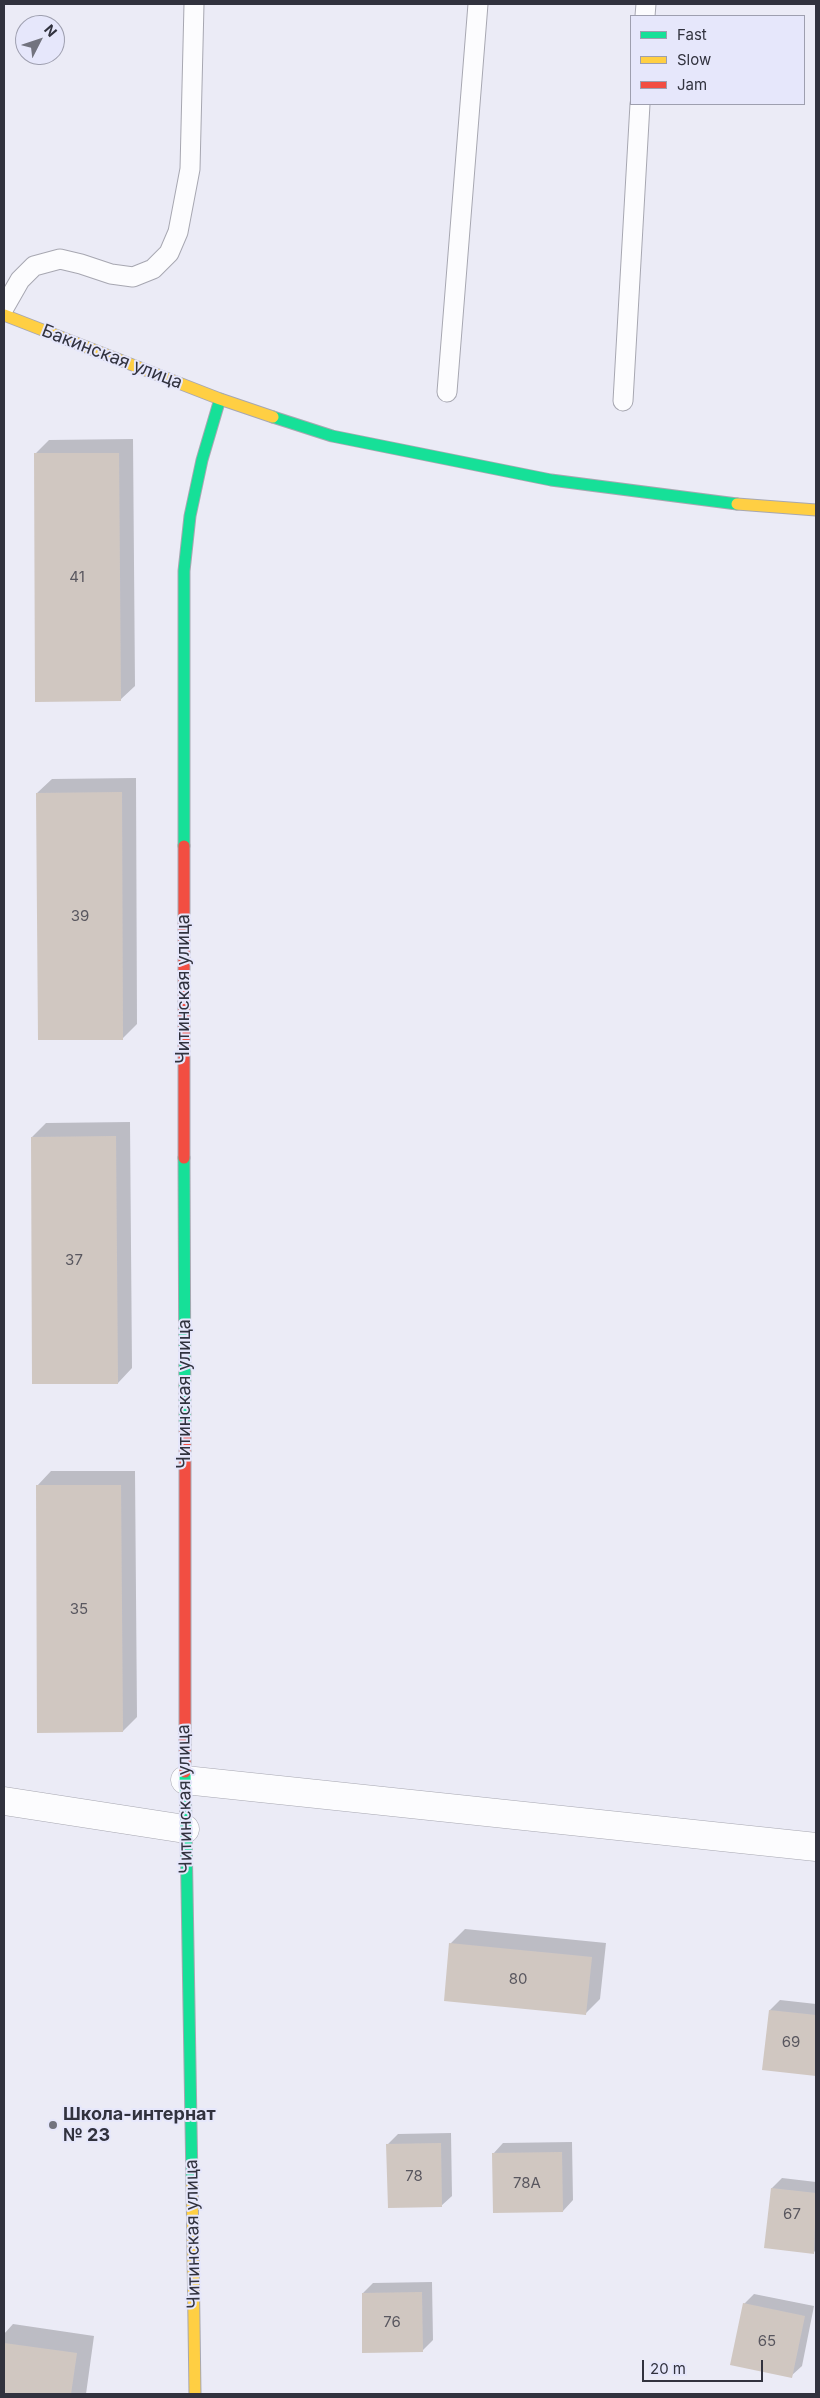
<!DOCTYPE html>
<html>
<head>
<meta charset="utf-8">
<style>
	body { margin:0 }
	#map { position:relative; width:820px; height:2398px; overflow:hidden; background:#ebebf6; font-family:Inter,sans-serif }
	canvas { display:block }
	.frame { position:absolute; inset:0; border:5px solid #31323e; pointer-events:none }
	.legend { position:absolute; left:630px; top:15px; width:175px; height:90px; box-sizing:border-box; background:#e6e7fb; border:1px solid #9e9faf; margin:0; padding:6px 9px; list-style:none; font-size:15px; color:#31323e }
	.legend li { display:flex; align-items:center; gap:10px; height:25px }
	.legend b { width:25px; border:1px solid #9e9faf }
	.north { position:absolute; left:15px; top:15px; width:50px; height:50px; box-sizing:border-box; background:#e6e7fb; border:1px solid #9e9faf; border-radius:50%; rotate:49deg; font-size:14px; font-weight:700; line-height:20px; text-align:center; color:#31323e }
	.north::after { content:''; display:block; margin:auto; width:18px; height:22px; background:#72737e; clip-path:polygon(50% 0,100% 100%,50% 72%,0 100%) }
	.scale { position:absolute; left:642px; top:2360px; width:121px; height:22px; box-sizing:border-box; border:2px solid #31323e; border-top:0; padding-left:6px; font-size:15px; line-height:18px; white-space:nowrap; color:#31323e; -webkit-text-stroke:4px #e6e7fb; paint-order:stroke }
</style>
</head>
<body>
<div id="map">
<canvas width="820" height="2398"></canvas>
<div class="frame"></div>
<ul class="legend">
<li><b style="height:6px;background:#16e098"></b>Fast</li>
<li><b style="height:6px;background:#ffcf43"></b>Slow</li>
<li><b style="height:6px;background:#f24e42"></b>Jam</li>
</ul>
<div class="north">N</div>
<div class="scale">20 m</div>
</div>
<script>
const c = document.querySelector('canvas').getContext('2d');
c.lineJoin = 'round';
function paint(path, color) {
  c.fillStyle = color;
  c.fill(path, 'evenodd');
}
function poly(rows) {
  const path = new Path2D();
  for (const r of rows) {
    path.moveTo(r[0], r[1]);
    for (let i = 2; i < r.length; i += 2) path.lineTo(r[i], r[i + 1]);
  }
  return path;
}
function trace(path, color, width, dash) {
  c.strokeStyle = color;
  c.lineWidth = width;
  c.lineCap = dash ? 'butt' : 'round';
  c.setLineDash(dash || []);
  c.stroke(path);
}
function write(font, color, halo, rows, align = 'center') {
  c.font = font + ' Inter,sans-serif';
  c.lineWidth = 4;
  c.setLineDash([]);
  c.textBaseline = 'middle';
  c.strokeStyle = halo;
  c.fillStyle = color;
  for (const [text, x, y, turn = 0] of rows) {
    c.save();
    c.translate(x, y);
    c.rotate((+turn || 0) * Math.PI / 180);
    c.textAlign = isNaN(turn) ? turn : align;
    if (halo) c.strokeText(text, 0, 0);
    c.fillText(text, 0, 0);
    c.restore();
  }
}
const shadow = poly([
	[133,439,135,686,120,700,35,454,49,440],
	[136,778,137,1024,123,1038,37,793,52,779],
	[130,1122,132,1368,118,1383,32,1137,46,1123],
	[51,1471,135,1471,137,1717,123,1731,37,1486],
	[465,1929,606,1943,600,1999,586,2013,450,1944],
	[780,2000,816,2004,816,2075,763,2068,770,2010],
	[451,2133,452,2196,441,2206,388,2144,398,2134],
	[572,2142,573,2200,563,2211,493,2154,503,2143],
	[782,2178,816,2182,816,2250,813,2253,765,2247,772,2188],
	[432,2282,433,2340,422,2351,363,2293,373,2283],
	[754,2294,814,2306,802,2366,791,2376,744,2304],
	[13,2324,94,2336,86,2394,4,2394,4,2334]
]);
const building = poly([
	[34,453,119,453,121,701,35,702],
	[122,792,123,1040,38,1040,36,793],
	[116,1136,118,1384,32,1384,31,1137],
	[36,1485,121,1485,123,1732,37,1733],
	[449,1943,592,1957,586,2015,444,2001],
	[769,2010,816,2015,816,2076,762,2070],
	[441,2143,442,2207,388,2208,386,2144],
	[562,2152,563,2212,493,2213,492,2153],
	[771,2188,816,2193,814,2254,764,2248],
	[422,2292,423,2352,362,2353,362,2293],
	[743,2303,805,2316,792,2378,730,2365],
	[4,2343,77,2353,71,2394,4,2394]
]);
const lane = poly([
	[645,16,646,4],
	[4,308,20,280,34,266,60,259,81,264,111,274,133,277,153,269,169,253,178,232,190,169,194,4],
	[447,392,478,4],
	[623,401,640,104]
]);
const street = poly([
	[185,1780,816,1847],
	[4,1801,185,1829]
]);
const fast = poly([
	[273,417,332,436,551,480,737,504],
	[184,846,184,571,190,516,202,460,220,399],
	[184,1158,185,1426],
	[185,1772,192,2183]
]);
const slow = poly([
	[4,315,220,399,273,417],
	[737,504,816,510],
	[192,2183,195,2394]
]);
const jam = poly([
	[184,846,184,1158],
	[185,1426,185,1772]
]);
const markers = [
	[53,2125,5,"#72737e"]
];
const numberNames = [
	["41",77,577],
	["39",80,916],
	["37",74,1260],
	["35",79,1609],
	["80",518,1979],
	["69",791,2042],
	["78",414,2176],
	["78А",527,2183],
	["67",792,2214],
	["76",392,2322],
	["65",767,2341]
];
const streetNames = [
	["Бакинская улица",112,357,21],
	["Читинская улица",184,989,-90],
	["Читинская улица",185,1394,-90],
	["Читинская улица",185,1799,-91],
	["Читинская улица",193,2234,-91]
];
const poiNames = [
	["Школа-интернат",63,2115],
	["№ 23",63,2136]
];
paint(shadow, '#0003');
paint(building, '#d0c7c1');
trace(lane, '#a7a7b1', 21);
trace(street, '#a7a7b1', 29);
trace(fast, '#a7a7b1', 13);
trace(slow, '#a7a7b1', 13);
trace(jam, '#a7a7b1', 13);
trace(lane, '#fcfcfe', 19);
trace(street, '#fcfcfe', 28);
trace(fast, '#16e098', 11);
trace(slow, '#ffcf43', 11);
trace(jam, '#f24e42', 11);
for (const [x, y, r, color] of markers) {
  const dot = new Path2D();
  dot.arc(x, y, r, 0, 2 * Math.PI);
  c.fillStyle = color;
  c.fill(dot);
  trace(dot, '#e6e7fb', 2);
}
write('15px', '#59575f', null, numberNames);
write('18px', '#31323e', '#e6e7fb', streetNames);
write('bold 18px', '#31323e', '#e6e7fb', poiNames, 'left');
</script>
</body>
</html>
